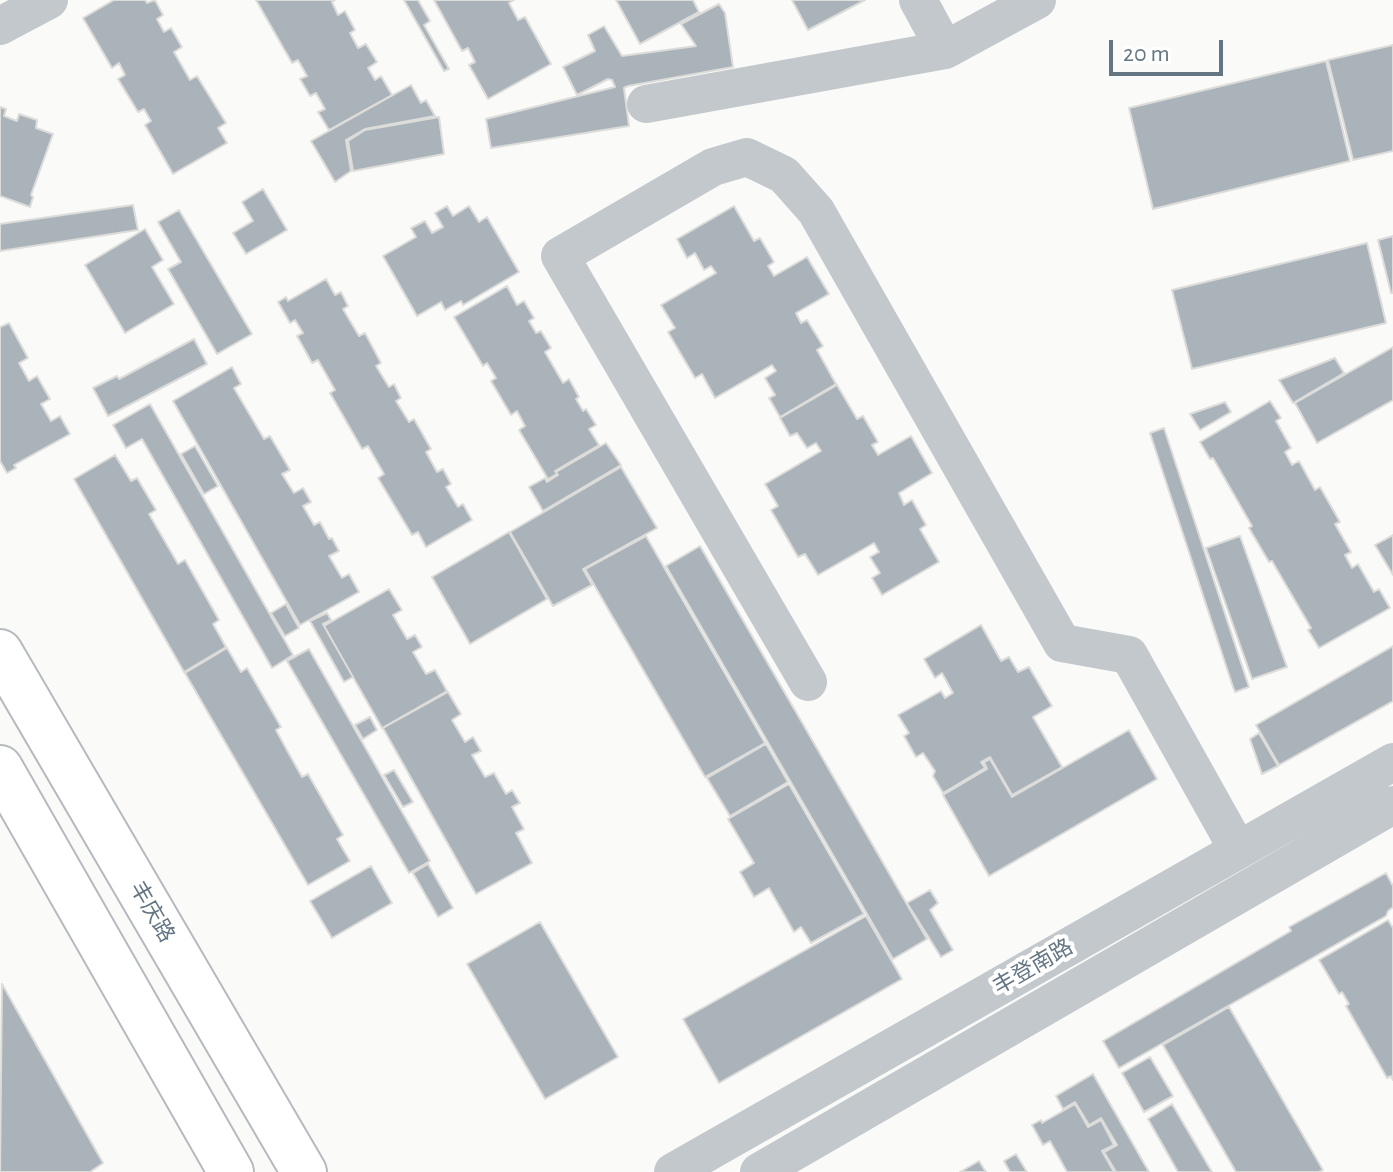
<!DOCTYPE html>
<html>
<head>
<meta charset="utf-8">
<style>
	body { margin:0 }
	#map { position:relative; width:1393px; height:1172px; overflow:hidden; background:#fafaf8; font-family:"Alegreya Sans",sans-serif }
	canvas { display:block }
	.scale { position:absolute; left:1109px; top:40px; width:114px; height:36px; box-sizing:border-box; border:4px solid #657683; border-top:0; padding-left:10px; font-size:24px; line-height:28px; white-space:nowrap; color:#657683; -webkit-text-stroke:6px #fff; paint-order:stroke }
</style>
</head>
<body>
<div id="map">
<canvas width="1393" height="1172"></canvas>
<div class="scale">20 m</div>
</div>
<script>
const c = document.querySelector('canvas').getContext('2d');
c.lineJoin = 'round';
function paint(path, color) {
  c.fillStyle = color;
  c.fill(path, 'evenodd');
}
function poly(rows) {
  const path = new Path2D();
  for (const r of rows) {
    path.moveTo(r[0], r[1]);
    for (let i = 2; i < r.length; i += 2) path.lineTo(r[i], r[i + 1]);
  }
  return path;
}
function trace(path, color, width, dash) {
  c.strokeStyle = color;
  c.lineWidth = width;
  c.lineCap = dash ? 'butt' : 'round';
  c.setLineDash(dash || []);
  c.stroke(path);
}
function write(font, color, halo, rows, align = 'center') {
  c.font = font + ' "Alegreya Sans","Noto Sans SC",sans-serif';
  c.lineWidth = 8;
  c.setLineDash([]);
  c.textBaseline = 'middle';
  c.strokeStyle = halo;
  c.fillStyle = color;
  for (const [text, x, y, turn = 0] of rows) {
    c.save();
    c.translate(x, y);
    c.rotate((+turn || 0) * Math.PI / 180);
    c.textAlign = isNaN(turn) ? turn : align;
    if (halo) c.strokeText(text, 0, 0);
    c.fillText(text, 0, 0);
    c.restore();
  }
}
const building = poly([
	[114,0,145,0,147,3,155,0,163,15,157,19,164,32,171,28,182,47,174,52,190,80,197,76,226,123,218,128,227,143,173,174,145,125,151,121,144,109,138,112,118,79,125,75,119,63,112,68,83,18,114,0],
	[256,0,335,0,332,2,338,15,345,11,355,30,350,33,358,48,366,44,377,62,368,68,375,80,381,76,392,95,329,130,318,112,325,109,316,93,310,96,300,79,307,76,298,60,292,63,256,0],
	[404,0,418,0,430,21,424,25,449,69,444,71,404,0],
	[434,0,514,0,509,3,518,20,525,17,551,64,488,99,469,65,475,62,468,48,462,51,434,0],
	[616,0,693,0,699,12,640,44,616,0],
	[792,0,865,0,808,30,792,0],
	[719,4,725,13,733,67,628,86,624,88,629,126,491,148,486,119,615,87,612,80,608,79,577,95,563,67,595,51,588,35,604,26,622,56,696,46,681,24,719,4],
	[1393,45,1393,151,1353,160,1328,60,1393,45],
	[1326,61,1350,161,1153,209,1129,108,1326,61],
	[411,85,421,103,426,100,435,116,365,129,346,140,351,171,335,182,311,141,411,85],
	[0,107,6,109,4,116,17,121,19,114,37,120,36,128,53,134,31,195,33,197,30,207,0,196,0,107],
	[439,117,444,154,353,171,348,141,365,130,439,117],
	[263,189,287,230,246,254,233,233,253,221,242,202,263,189],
	[133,205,138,230,0,251,0,224,133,205],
	[447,206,453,216,469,206,479,222,487,217,519,272,463,305,461,301,445,310,441,302,417,316,383,256,416,237,411,228,425,221,432,233,443,227,435,213,447,206],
	[734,206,754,241,760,238,774,262,768,266,774,276,807,257,829,294,796,313,801,323,807,320,823,346,817,350,836,384,780,417,769,398,775,395,765,378,776,371,772,365,715,398,702,374,695,378,668,332,675,328,661,305,716,273,711,266,704,270,695,253,687,258,677,239,734,206],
	[179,210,252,334,217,354,168,269,181,262,158,222,179,210],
	[145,229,163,260,152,267,174,304,125,333,85,265,145,229],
	[1393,236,1393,293,1391,293,1378,240,1393,236],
	[1367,243,1386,323,1192,369,1172,290,1367,243],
	[326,279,335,295,341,292,348,306,343,309,359,336,365,333,381,363,376,366,389,387,394,384,401,398,396,401,409,422,414,419,431,449,426,452,437,472,443,469,451,484,446,487,458,507,463,504,472,520,426,547,418,532,412,535,378,478,384,474,368,446,362,449,330,393,335,390,318,360,312,363,297,336,303,333,295,320,290,323,278,302,286,297,288,301,326,279],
	[507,286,517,305,524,301,534,318,529,321,536,333,541,331,551,348,545,352,563,383,569,379,579,397,576,399,583,411,586,409,596,425,589,429,599,445,555,471,557,474,548,479,519,430,525,426,517,411,511,415,491,381,496,378,487,363,483,366,454,317,507,286],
	[9,323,28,358,19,363,29,381,37,376,50,399,41,404,51,421,60,416,70,434,14,465,16,468,7,473,0,461,0,327,9,323],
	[194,339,207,364,108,416,93,388,117,376,119,379,194,339],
	[1393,347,1393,400,1317,443,1295,403,1393,347],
	[1335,358,1344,373,1293,403,1279,380,1335,358],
	[232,367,241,384,234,388,264,439,270,436,290,470,282,474,294,493,303,488,311,502,303,506,314,525,320,522,329,539,332,538,339,551,329,556,342,578,349,574,359,592,300,625,173,401,232,367],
	[837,385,857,419,863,416,878,442,872,445,878,455,911,436,932,473,899,493,904,505,912,500,926,525,920,529,939,562,882,595,872,578,880,573,870,557,879,552,874,543,818,575,805,554,798,557,771,510,778,506,765,484,821,451,816,443,807,448,797,433,790,436,780,418,837,385],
	[1270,401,1281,418,1276,421,1291,448,1285,452,1292,465,1299,461,1315,490,1320,487,1340,522,1335,524,1351,552,1345,555,1352,568,1358,564,1374,592,1379,589,1390,608,1319,648,1308,630,1311,628,1272,561,1269,562,1249,528,1252,526,1213,458,1210,459,1200,442,1270,401],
	[1225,402,1231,412,1200,430,1190,414,1225,402],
	[150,404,293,655,272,668,142,439,126,448,113,425,150,404],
	[1164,428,1249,687,1235,692,1233,687,1150,433,1164,428],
	[606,443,621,465,543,511,529,487,545,478,547,482,558,475,556,472,606,443],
	[195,446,218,486,204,494,181,454,195,446],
	[115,455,131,481,137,478,156,510,149,514,178,564,185,560,219,620,213,624,226,647,184,672,74,479,115,455],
	[621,467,657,528,583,569,592,585,553,606,510,532,621,467],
	[509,532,547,599,470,644,432,577,509,532],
	[1393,535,1393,575,1375,545,1393,535],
	[646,536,765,743,705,777,585,569,646,536],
	[1240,536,1287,667,1252,679,1206,548,1240,536],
	[700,546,927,939,893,959,666,566,700,546],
	[389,589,402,610,393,615,407,639,415,635,422,647,413,652,426,674,435,670,447,691,382,728,324,626,389,589],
	[286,604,299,628,285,636,271,613,286,604],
	[327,613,331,620,323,624,353,677,344,682,310,621,327,613],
	[981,625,1001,661,1009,657,1018,672,1029,667,1052,706,1033,717,1062,767,1012,795,990,757,981,762,985,768,943,793,933,776,935,771,923,753,916,757,904,736,909,733,898,715,941,691,945,698,953,693,942,673,935,678,924,659,981,625],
	[1393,646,1393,701,1279,765,1256,725,1393,646],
	[227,648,241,672,247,668,281,727,276,730,289,754,302,777,308,774,343,835,337,839,350,861,308,885,185,673,227,648],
	[309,649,430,861,409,873,287,661,309,649],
	[448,692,461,714,452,720,458,730,465,742,473,737,481,751,472,755,485,777,494,773,506,794,512,790,520,803,512,807,524,829,516,833,532,863,476,894,383,728,448,692],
	[370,717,377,730,363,739,355,725,370,717],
	[1129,730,1157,779,989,876,943,795,987,769,984,762,990,759,1012,797,1129,730],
	[1259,733,1278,766,1262,774,1250,739,1259,733],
	[766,744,788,782,730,816,707,778,766,744],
	[394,770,413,802,403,807,384,775,394,770],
	[789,784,864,914,811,943,801,927,794,932,769,888,754,897,740,872,754,863,728,819,789,784],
	[428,864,453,908,438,917,413,873,428,864],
	[371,866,392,903,332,938,310,901,371,866],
	[1386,873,1393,886,1393,907,1388,911,1386,916,1119,1068,1103,1041,1291,931,1289,927,1386,873],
	[930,890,938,903,930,910,953,950,941,957,907,903,930,890],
	[866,916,902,979,719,1083,683,1019,866,916],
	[1388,920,1393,928,1393,1080,1391,1076,1387,1078,1346,1006,1349,1004,1342,992,1339,994,1319,960,1388,920],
	[540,922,618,1057,545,1099,467,964,540,922],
	[2,984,103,1163,90,1172,0,1172,2,984],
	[1229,1007,1323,1170,1319,1172,1236,1172,1163,1045,1229,1007],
	[1150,1057,1173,1096,1144,1112,1122,1073,1150,1057],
	[1093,1074,1149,1172,1116,1172,1104,1152,1117,1145,1101,1118,1089,1125,1075,1102,1063,1109,1056,1096,1093,1074],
	[1075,1104,1088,1127,1101,1120,1114,1145,1102,1151,1114,1172,1067,1172,1050,1141,1043,1145,1032,1125,1041,1120,1042,1123,1075,1104],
	[1172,1104,1212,1172,1178,1172,1148,1119,1172,1104],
	[1016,1154,1027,1172,1010,1172,1004,1161,1016,1154],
	[979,1161,986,1172,960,1172,979,1161]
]);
const minor = poly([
	[0,26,49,0],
	[945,50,1037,0],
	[646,104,945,50,918,0],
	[808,682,560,256,713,167,747,157,784,175,816,211,1062,643,1129,655,1238,850],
	[673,1172,1393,762],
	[759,1172,1393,805]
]);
const major = poly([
	[0,652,304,1172],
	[0,768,231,1172]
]);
const streetNames = [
	["丰庆路",152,912,60],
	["丰登南路",1033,967,-30]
];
paint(building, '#aab3b9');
trace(building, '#dcdcda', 2);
trace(major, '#b5babe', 48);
trace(minor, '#c3c8cc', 38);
trace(major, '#fff', 44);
write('22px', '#657683', '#fff', streetNames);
</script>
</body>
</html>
